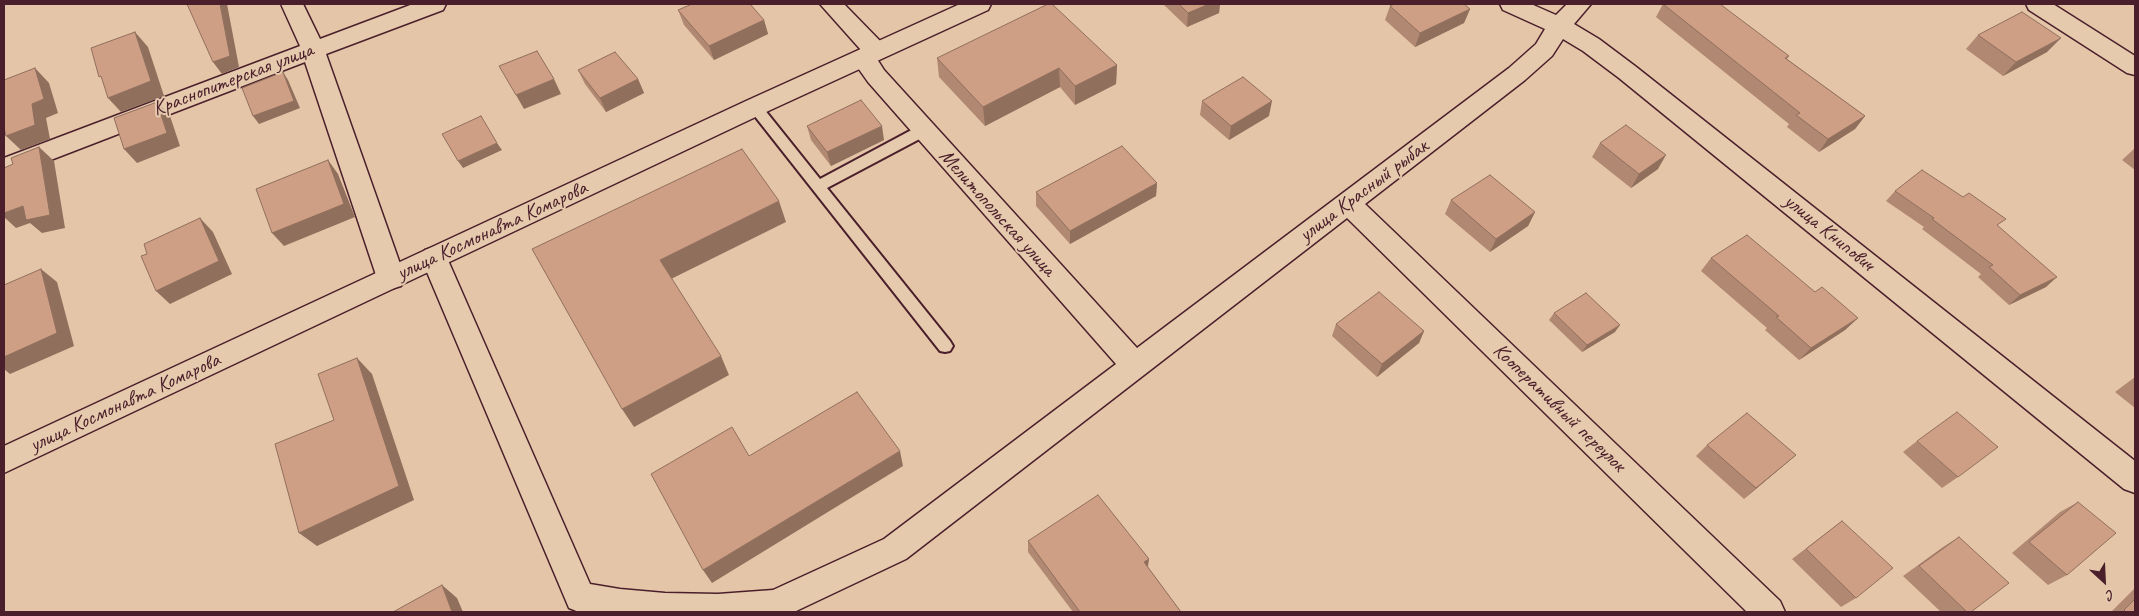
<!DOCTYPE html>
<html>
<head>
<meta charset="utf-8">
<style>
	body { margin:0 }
	#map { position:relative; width:2139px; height:616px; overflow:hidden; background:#e5c5a8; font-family:Caveat,sans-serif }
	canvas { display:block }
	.frame { position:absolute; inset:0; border:5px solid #4a1f2b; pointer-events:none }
	.north { position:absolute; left:2079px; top:556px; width:50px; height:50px; -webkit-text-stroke:4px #e5caad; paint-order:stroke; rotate:155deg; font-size:14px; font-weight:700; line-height:20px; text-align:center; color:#4a1f2b }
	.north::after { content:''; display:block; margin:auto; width:18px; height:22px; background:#4a1f2b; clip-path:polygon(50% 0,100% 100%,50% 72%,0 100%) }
</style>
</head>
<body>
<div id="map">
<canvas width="2139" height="616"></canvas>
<div class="frame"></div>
<div class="north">С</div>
</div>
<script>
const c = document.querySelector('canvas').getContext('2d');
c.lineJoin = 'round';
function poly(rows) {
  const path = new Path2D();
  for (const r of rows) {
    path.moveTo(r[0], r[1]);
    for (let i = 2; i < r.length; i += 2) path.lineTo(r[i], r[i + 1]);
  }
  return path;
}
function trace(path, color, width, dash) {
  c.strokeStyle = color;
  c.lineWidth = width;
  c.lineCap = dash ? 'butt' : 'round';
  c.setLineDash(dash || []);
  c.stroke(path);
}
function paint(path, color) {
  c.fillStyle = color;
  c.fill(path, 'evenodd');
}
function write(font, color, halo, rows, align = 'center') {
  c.font = font + ' Caveat,sans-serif';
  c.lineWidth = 4;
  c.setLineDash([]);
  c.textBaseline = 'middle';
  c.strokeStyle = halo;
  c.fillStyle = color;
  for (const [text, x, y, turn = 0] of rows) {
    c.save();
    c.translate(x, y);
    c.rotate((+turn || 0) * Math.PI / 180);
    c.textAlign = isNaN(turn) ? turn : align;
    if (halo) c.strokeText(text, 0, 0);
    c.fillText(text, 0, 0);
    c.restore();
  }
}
const lane = poly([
	[755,102,760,104,820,179,919,126,929,126,931,130,929,134,827,188,950,341,953,346,950,351,945,352,940,351,750,110,748,107,750,104,755,102]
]);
const street = poly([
	[281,4,303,4,320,39,413,4,446,4,443,10,326,54,405,278,401,286,391,289,381,286,377,278,305,62,4,178,4,158,300,46,281,4],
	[820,4,844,4,884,45,888,51,884,57,877,59,884,70,1137,348,1509,68,1536,44,1545,29,1503,10,1500,4,1531,4,1556,15,1567,4,1591,4,1574,24,1599,39,1635,66,2135,461,2135,493,2124,489,1619,78,1583,51,1563,39,1552,56,1525,80,1365,204,1780,601,1785,612,1747,612,1347,218,906,559,794,612,579,612,569,608,421,258,425,250,434,247,443,250,447,258,590,584,620,589,665,593,718,594,773,590,884,539,1116,364,868,82,851,58,855,52,861,50,820,4]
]);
const secondary = poly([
	[960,4,991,4,988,10,764,113,4,473,4,446,746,101,960,4],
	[2026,4,2053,4,2135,56,2135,75,2127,73,2029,10,2026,4]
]);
const wall = poly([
	[1163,4,1220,4,1219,13,1187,27],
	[1663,4,1789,56,1787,59,1865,116,1855,129,1819,152,1787,127,1789,124,1656,17],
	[1390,6,1470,9,1464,23,1415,47,1385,20],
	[678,10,764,20,768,34,714,60,684,25],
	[1978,35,2047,52,2003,76,1966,49],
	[937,58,1117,65,1116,84,1075,105,1060,87,985,126,939,77],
	[578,70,638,79,644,93,606,112,585,84],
	[1202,101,1269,116,1229,140,1200,115],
	[807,126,884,140,831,166,811,140],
	[1600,143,1658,169,1631,188,1592,157],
	[2135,148,2135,170,2122,160],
	[1157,183,1156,196,1070,244,1036,206,1036,192],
	[1895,191,1998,226,2046,287,2009,305,1978,277,1981,274,1922,229,1924,227,1886,201],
	[1451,200,1535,212,1528,226,1490,252,1445,214],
	[1711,258,1815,292,1858,318,1845,330,1799,360,1765,330,1767,328,1701,271],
	[1554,313,1615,332,1582,352,1549,320],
	[1336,324,1424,331,1419,343,1377,377,1332,336],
	[2135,377,2135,408,2115,392],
	[1917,441,1958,477,1942,488,1903,452],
	[1707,445,1796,455,1744,499,1696,456],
	[2078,502,2067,575,2048,585,2012,553,2060,512],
	[1842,521,1856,598,1841,607,1792,559],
	[1959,537,1971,612,1941,612,1903,576,1943,547],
	[1028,541,1149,559,1148,567,1181,612,1073,612,1028,552],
	[2135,588,2135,612,2111,612]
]);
const shadedWall = poly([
	[220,4,227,4,239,67,222,74,213,62],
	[1209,4,1220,4,1219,13,1187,27,1188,13],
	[1470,9,1464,23,1415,47,1420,33],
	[764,20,768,34,714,60,709,46],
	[135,32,148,47,164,96,121,112,108,98],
	[2061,38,2047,52,2003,76,2016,62],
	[1117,65,1116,84,1075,105,1075,86],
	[35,68,49,83,58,113,46,118,50,139,21,150,6,136],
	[1059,68,1060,87,985,126,983,107],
	[283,72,288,80,300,108,259,124,253,116],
	[554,79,561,94,524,109,516,95],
	[638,79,644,93,606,112,600,98],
	[1272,101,1269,116,1229,140,1231,126],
	[157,102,170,116,180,146,137,163,124,149],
	[1865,116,1855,129,1819,152,1828,139],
	[882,126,884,140,831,166,827,152],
	[497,143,502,150,463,168,458,161],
	[39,147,54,161,65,228,42,233,30,223,16,228,4,217,4,213,23,206],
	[1666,155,1658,169,1631,188,1639,174],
	[328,160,338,174,355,217,284,246,272,233],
	[1157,183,1156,196,1070,244,1070,231],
	[779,201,786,222,669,280,660,260],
	[1535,212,1528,226,1490,252,1496,239],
	[200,218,213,232,232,274,170,304,156,291],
	[41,269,57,282,74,346,10,374,4,369,4,357],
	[2057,277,2046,287,2009,305,2020,295],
	[1858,318,1845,330,1799,360,1811,348],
	[1620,325,1615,332,1582,352,1587,345],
	[1424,331,1419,343,1377,377,1382,364],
	[721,356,729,375,634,427,622,409],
	[357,358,372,374,414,500,317,546,299,533],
	[900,451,903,466,712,583,703,570],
	[1796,455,1744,499,1756,488],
	[1149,559,1147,569,1144,562],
	[442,585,457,598,463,612,452,612]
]);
const building = poly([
	[187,4,220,4,230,56,213,62,187,4],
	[692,4,750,4,764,20,709,46,678,10,692,4],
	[1048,4,1052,4,1117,65,1075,86,1059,68,983,107,937,58,1048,4],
	[1179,4,1209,4,1188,13,1179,4],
	[1394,4,1464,4,1470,9,1420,33,1390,6,1394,4],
	[1663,4,1720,4,1789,56,1785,58,1865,116,1828,139,1796,115,1800,113,1663,4],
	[2022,12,2061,38,2016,62,1978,35,2022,12],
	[135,32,151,81,108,98,101,76,99,77,91,48,135,32],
	[537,51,554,79,516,95,499,66,537,51],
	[615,52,638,79,600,98,578,70,615,52],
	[35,68,44,99,32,104,35,125,6,136,4,128,4,80,35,68],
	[283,72,294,101,253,116,242,88,283,72],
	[1243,77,1272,101,1231,126,1202,101,1243,77],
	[861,100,882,126,827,152,807,126,861,100],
	[157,102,167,133,124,149,114,118,157,102],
	[481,116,497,143,458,161,442,134,481,116],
	[1626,125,1666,155,1639,174,1600,143,1626,125],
	[1122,146,1157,183,1070,231,1036,192,1122,146],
	[39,147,50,215,26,220,23,206,4,213,4,168,13,164,11,158,39,147],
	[742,149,779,201,660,260,721,356,622,409,532,249,742,149],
	[328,160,344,204,272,233,256,189,328,160],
	[1922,170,1963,197,1969,193,2006,219,1997,225,2057,277,2020,295,1989,267,1993,265,1932,219,1934,218,1895,191,1922,170],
	[1490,175,1535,212,1496,239,1451,200,1490,175],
	[200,218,219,261,156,291,141,256,147,254,144,244,200,218],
	[1747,235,1815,292,1822,287,1858,318,1811,348,1776,317,1779,316,1711,258,1747,235],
	[41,269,57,333,4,357,4,285,41,269],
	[1379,292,1424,331,1382,364,1336,324,1379,292],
	[1586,293,1620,325,1587,345,1554,313,1586,293],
	[357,358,399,486,299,533,275,444,334,420,318,374,357,358],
	[857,392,900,451,703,570,651,474,732,427,749,456,857,392],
	[1957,412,1998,447,1958,477,1917,441,1957,412],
	[1747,413,1796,455,1756,488,1707,445,1747,413],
	[1098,495,1149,559,1144,562,1181,612,1080,612,1028,541,1098,495],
	[2078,502,2116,533,2067,575,2029,542,2078,502],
	[1842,521,1893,568,1856,598,1806,549,1842,521],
	[1959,537,2009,583,1971,612,1967,612,1919,566,1959,537],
	[442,585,452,612,393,612,442,585],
	[2135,599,2135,612,2126,612,2124,610,2135,599]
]);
const streetNames = [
	["Краснопитерская улица",233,80,-21],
	["улица Красный рыбак",1364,191,-37],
	["Мелитопольская улица",997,213,48],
	["улица Космонавта Комарова",492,231,-25],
	["улица Книпович",1829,233,39],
	["улица Космонавта Комарова",125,403,-25],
	["Кооперативный переулок",1559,408,44]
];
trace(lane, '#4a1f2b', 4);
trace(street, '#4a1f2b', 3);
trace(secondary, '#4a1f2b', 3);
paint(lane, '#e5caad');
paint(street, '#e5caad');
paint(secondary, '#e5caad');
paint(wall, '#b18872');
paint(shadedWall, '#906f5d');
paint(building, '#ce9e85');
trace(building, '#906f5d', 1);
write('21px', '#4a1f2b', '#e5caad', streetNames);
</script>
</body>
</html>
